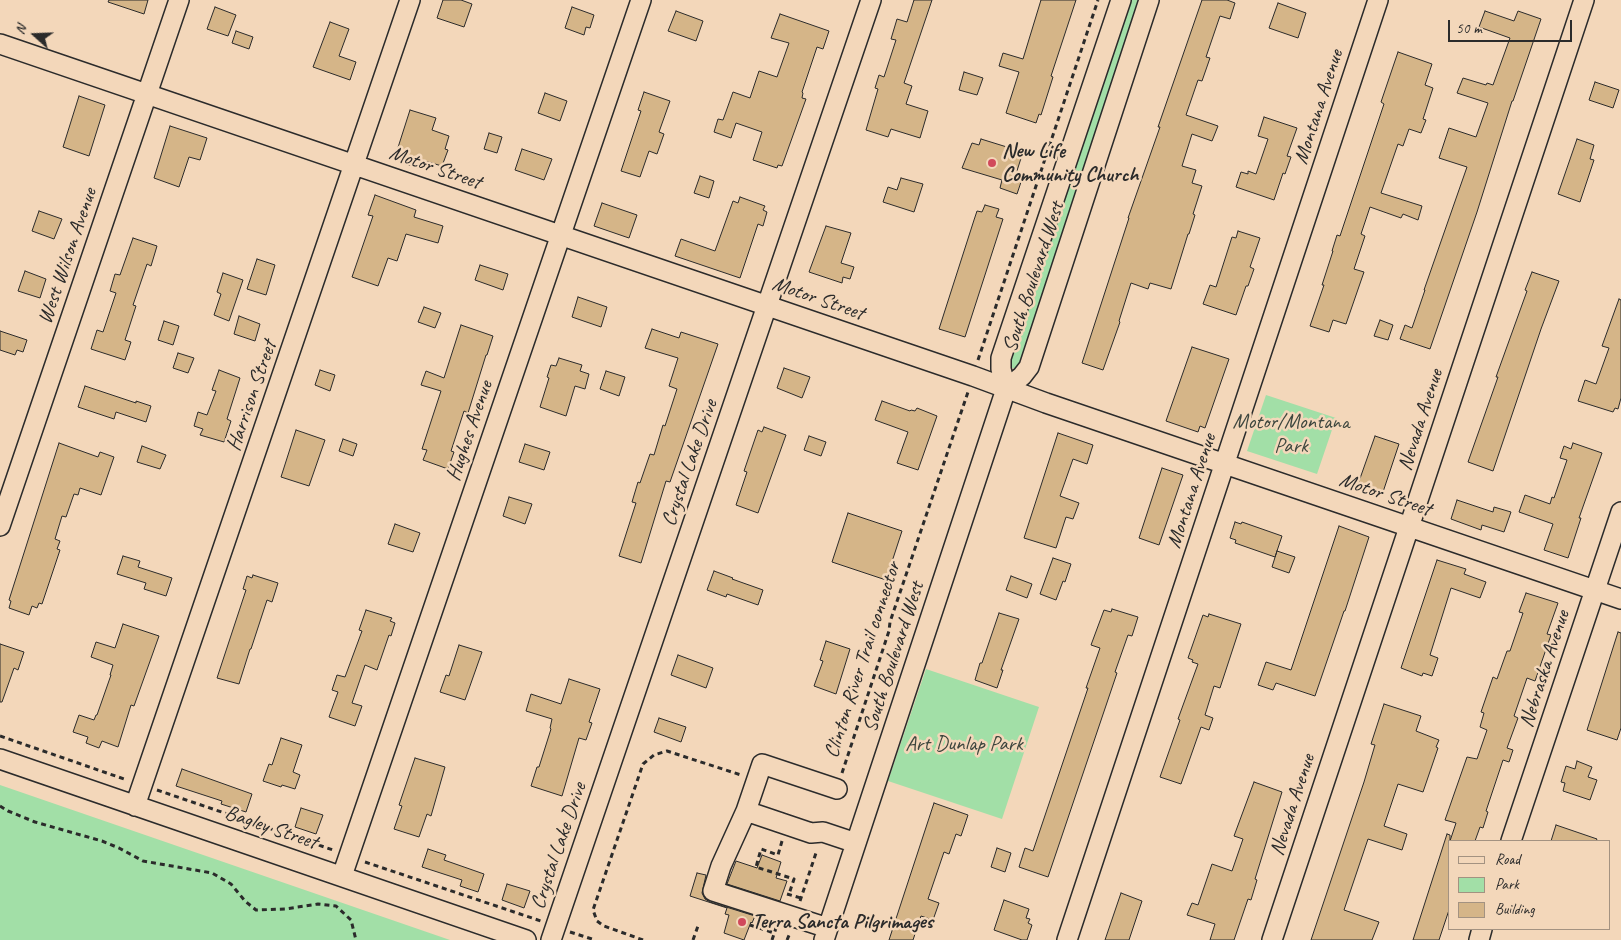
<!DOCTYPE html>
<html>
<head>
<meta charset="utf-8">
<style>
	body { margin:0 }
	#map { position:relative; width:1621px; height:940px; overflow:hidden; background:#f3d7ba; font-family:Caveat,sans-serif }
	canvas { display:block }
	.legend { position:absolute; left:1448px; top:840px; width:162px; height:90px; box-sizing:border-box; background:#f3d7ba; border:1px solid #a39281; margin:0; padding:6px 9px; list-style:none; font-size:15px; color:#2b2b2b }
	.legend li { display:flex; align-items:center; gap:10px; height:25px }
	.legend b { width:25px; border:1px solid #a39281 }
	.north { position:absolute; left:10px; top:10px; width:50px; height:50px; -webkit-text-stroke:4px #f3d7ba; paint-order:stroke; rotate:290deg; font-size:14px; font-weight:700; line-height:20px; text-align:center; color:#2b2b2b }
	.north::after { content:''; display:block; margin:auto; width:18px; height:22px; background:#2b2b2b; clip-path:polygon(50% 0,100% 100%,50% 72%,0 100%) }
	.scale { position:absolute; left:1448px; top:20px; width:124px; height:22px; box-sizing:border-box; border:2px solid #2b2b2b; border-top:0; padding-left:6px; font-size:15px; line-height:18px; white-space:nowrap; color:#2b2b2b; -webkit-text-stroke:4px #f3d7ba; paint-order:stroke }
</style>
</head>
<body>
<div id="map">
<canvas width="1621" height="940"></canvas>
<ul class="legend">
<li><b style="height:6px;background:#f3d7ba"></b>Road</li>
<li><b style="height:14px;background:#a2dfa7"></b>Park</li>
<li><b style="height:14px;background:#d5b588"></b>Building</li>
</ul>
<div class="north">N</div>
<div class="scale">50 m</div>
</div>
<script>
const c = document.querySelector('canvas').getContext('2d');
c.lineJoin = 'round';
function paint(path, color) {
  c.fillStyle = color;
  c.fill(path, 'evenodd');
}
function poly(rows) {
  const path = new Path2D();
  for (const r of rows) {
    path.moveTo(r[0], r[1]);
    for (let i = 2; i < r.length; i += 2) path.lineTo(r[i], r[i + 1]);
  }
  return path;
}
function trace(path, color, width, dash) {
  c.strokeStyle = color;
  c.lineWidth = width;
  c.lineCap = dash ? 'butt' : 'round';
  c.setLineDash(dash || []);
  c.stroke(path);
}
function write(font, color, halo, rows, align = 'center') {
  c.font = font + ' Caveat,sans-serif';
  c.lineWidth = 5;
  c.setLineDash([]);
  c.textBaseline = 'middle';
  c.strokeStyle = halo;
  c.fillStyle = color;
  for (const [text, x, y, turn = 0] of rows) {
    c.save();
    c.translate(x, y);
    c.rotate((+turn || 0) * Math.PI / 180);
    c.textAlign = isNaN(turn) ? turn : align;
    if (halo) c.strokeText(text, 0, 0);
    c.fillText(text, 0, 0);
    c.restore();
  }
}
const green = poly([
	[1128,0,1141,0,1024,360,1017,369,1012,368,1010,366,1009,361],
	[1266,395,1336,418,1317,474,1247,451],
	[926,669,1039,707,1002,819,888,781],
	[0,785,450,940,0,940]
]);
const building = poly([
	[109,0,148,0,144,14,108,2,109,0],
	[443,0,461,0,472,4,464,27,437,18,443,0],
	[914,0,932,0,904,83,912,86,906,104,928,111,920,138,891,129,888,137,866,130,878,89,875,88,879,75,884,77,896,40,891,39,897,19,907,22,914,0],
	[1041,0,1076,0,1051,76,1053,77,1041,115,1039,114,1036,123,1006,113,1019,72,999,66,1003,53,1023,59,1041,0],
	[1202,0,1227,0,1235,3,1230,19,1220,16,1206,57,1210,58,1202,81,1198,80,1186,115,1218,126,1212,141,1192,134,1182,166,1196,170,1192,183,1202,186,1193,214,1195,215,1189,234,1188,234,1171,289,1150,283,1148,289,1131,283,1119,321,1120,322,1103,370,1082,363,1129,218,1128,218,1160,127,1158,127,1202,0],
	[1278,3,1306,13,1298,38,1269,28,1278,3],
	[215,7,236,15,228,36,207,29,215,7],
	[572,7,594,15,590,28,586,27,584,35,565,28,572,7],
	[676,11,703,21,696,41,668,31,676,11],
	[1485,11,1514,21,1518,11,1541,19,1513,101,1512,101,1477,212,1430,349,1400,339,1405,325,1412,328,1425,290,1424,290,1467,167,1439,158,1449,128,1476,137,1488,103,1457,93,1463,78,1486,85,1487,83,1493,85,1510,38,1479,27,1485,11],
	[780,14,829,31,823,49,817,47,802,92,803,93,802,98,806,99,782,166,778,165,777,168,753,160,762,132,736,123,731,138,714,132,718,119,723,120,733,92,750,98,759,71,777,77,789,43,771,38,780,14],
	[330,22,349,29,339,56,356,62,350,80,313,67,330,22],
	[236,31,253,37,249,49,232,43,236,31],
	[1398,52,1432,64,1425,85,1433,88,1423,119,1426,120,1421,133,1409,129,1403,146,1398,144,1381,193,1422,206,1418,220,1403,214,1401,218,1370,207,1361,234,1365,236,1354,269,1364,272,1346,324,1333,320,1329,332,1310,326,1324,285,1322,285,1333,251,1332,251,1337,235,1340,236,1384,104,1381,102,1398,52],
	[964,72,983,78,977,95,959,90,964,72],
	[1595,82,1619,90,1613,108,1589,100,1595,82],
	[644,92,670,101,659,132,664,134,657,154,649,151,640,177,621,171,641,111,638,110,644,92],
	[545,93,567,101,560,121,538,113,545,93],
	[79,96,105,105,89,156,63,147,79,96],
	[410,110,436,118,432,130,449,136,445,149,448,150,442,166,421,160,418,168,394,160,410,110],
	[1264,117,1297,128,1287,156,1291,157,1285,174,1283,173,1274,200,1236,187,1241,172,1248,174,1248,171,1256,174,1268,139,1258,136,1264,117],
	[170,126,207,138,200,160,189,157,179,187,154,178,170,126],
	[489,133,502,137,497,153,484,149,489,133],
	[981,139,1023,152,1015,177,1022,179,1017,194,1000,188,1002,180,962,168,972,143,979,145,981,139],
	[1577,139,1594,145,1590,159,1594,160,1580,202,1558,194,1577,139],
	[522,149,552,159,544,180,515,170,522,149],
	[700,176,714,181,709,198,694,193,700,176],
	[901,178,923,184,914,212,883,202,888,187,897,190,901,178],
	[375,195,416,210,414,217,443,226,438,243,406,234,397,261,388,258,378,286,352,277,373,216,368,215,375,195],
	[740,197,765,206,763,210,767,212,763,226,758,224,740,278,675,256,681,239,715,251,733,201,738,203,740,197],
	[602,203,637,215,629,238,594,226,602,203],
	[985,205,999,209,996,217,1003,219,965,337,939,329,974,220,977,211,982,212,985,205],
	[39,211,62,219,54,239,32,231,39,211],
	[826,226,851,233,841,263,854,267,850,279,843,277,842,283,809,272,826,226],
	[1238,231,1260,238,1250,267,1254,269,1248,286,1246,286,1236,315,1203,304,1210,285,1216,287,1232,237,1236,238,1238,231],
	[133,238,157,246,151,266,147,264,133,305,136,306,125,340,131,342,125,360,91,349,97,330,103,332,116,293,110,291,115,274,120,275,133,238],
	[257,259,275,265,266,295,247,289,257,259],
	[480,265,508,274,503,290,475,280,480,265],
	[25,271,46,279,40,298,18,291,25,271],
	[1532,272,1559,281,1541,329,1493,471,1468,462,1498,377,1496,377,1527,291,1525,290,1532,272],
	[223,273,243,280,229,321,214,315,221,294,217,292,223,273],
	[578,297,607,307,601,327,572,317,578,297],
	[1619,299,1621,300,1621,398,1618,409,1615,408,1613,412,1578,401,1585,380,1596,384,1609,348,1602,346,1619,299],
	[424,307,441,313,435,328,418,322,424,307],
	[239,316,260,324,255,341,234,334,239,316],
	[1380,320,1393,325,1388,340,1374,336,1380,320],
	[164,321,179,326,173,345,158,340,164,321],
	[461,325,493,336,487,355,486,355,468,413,464,411,451,451,454,452,448,469,423,460,427,450,422,449,441,391,421,385,426,371,444,378,461,325],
	[652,329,679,338,681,332,718,344,670,482,666,481,641,563,619,556,636,503,632,502,638,482,640,483,650,454,654,455,663,425,665,426,677,389,669,386,678,358,645,348,652,329],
	[0,331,27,340,23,352,17,350,15,355,0,350,0,331],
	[1192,347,1229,359,1205,428,1200,426,1198,432,1166,421,1192,347],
	[178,353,194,358,188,373,173,368,178,353],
	[559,358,582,365,580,371,589,374,585,389,575,386,566,416,540,407,549,378,547,377,551,365,556,366,559,358],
	[784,368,810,377,802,398,777,388,784,368],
	[219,370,240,378,227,419,231,421,224,442,200,435,203,429,194,426,198,412,207,415,216,391,212,390,219,370],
	[320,370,335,375,330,391,315,385,320,370],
	[606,371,625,377,619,396,600,389,606,371],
	[85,386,136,403,136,401,151,406,146,422,116,412,114,419,78,407,85,386],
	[882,401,910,411,911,410,915,411,917,408,937,416,918,470,897,463,908,432,875,420,882,401],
	[764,427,786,435,758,513,736,505,747,472,744,471,758,430,762,432,764,427],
	[296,430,325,440,309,486,281,477,296,430],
	[1058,433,1093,445,1087,464,1073,459,1060,496,1079,503,1073,519,1066,517,1056,548,1024,538,1058,433],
	[809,436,826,442,821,456,804,450,809,436],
	[1375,436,1399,444,1382,495,1357,487,1375,436],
	[343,439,357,444,353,456,339,451,343,439],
	[59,443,98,457,100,452,114,457,101,495,80,488,78,495,74,494,66,517,62,516,55,539,60,541,57,549,60,550,42,604,39,603,37,608,32,606,29,615,9,608,11,601,9,600,59,443],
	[1573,443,1602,453,1579,518,1581,518,1568,558,1544,550,1553,524,1519,512,1525,495,1550,504,1552,497,1554,498,1567,460,1560,458,1564,446,1571,449,1573,443],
	[525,444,550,452,544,470,519,462,525,444],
	[142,446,166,455,160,469,137,462,142,446],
	[1162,468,1183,475,1159,545,1139,538,1162,468],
	[509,497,532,504,525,524,503,516,509,497],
	[1457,500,1493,512,1494,507,1511,512,1504,532,1482,525,1481,530,1451,519,1457,500],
	[848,513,902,531,886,580,832,562,848,513],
	[1235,522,1241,524,1242,522,1282,536,1275,557,1235,543,1236,540,1230,538,1235,522],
	[395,524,420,533,413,552,388,544,395,524],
	[1339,526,1369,537,1345,611,1344,611,1315,696,1276,683,1273,690,1258,685,1266,662,1291,670,1339,526],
	[1277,551,1295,557,1289,573,1272,567,1277,551],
	[123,556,140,561,138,567,172,578,166,596,144,589,146,583,117,574,123,556],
	[1053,558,1071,564,1065,582,1063,581,1056,600,1040,594,1053,558],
	[1437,560,1466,569,1464,574,1486,582,1480,598,1451,588,1430,655,1438,658,1432,676,1423,673,1422,676,1401,668,1437,560],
	[714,571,733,578,732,579,763,590,758,605,727,594,726,597,707,590,714,571],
	[253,575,278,583,272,602,267,600,251,649,250,649,239,684,217,678,246,590,243,589,247,576,252,578,253,575],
	[1011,576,1032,584,1027,598,1006,590,1011,576],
	[1526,593,1558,603,1547,634,1551,635,1535,681,1527,678,1514,716,1518,718,1507,748,1513,750,1509,762,1503,760,1486,811,1488,812,1483,828,1480,827,1475,841,1450,841,1456,823,1445,820,1467,757,1477,759,1487,730,1480,727,1484,713,1481,712,1493,677,1497,679,1507,651,1510,651,1523,613,1519,612,1526,593],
	[1112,609,1138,617,1132,636,1128,635,1115,672,1117,673,1048,877,1019,867,1025,848,1033,851,1088,688,1086,688,1100,648,1091,645,1104,610,1111,612,1112,609],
	[366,610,392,618,390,621,395,623,391,636,389,635,377,670,365,665,352,703,362,706,355,726,329,717,338,692,332,690,337,675,345,677,362,631,359,630,366,610],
	[999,613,1019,619,1001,670,1003,670,997,688,975,680,980,663,982,663,999,613],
	[1209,614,1241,624,1220,688,1214,686,1205,715,1213,718,1209,730,1201,727,1181,784,1160,777,1180,720,1178,719,1198,664,1192,662,1193,660,1188,658,1203,615,1208,617,1209,614],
	[123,624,159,636,134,706,131,705,118,747,102,741,99,748,86,743,88,737,73,732,79,715,94,720,96,715,97,715,111,675,110,675,113,665,91,657,96,642,115,648,123,624],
	[1618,632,1621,633,1621,728,1617,740,1587,730,1618,632],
	[826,641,850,649,836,694,814,686,823,661,820,660,826,641],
	[0,644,24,652,18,670,14,668,2,702,0,702,0,644],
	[459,645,482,652,465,700,440,692,446,675,449,676,459,645],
	[678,655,713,668,706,688,671,675,678,655],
	[569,679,600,689,589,722,592,723,586,740,579,738,562,796,531,786,537,767,539,767,551,729,550,728,552,719,526,711,531,694,561,704,569,679],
	[1384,704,1421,716,1416,731,1439,740,1436,747,1438,748,1423,792,1398,784,1384,826,1407,834,1402,850,1368,839,1344,910,1379,922,1372,940,1311,940,1364,782,1375,745,1371,744,1384,704],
	[659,718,686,727,681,742,654,732,659,718],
	[281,738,302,745,293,772,300,775,295,789,282,785,281,787,263,781,269,764,272,765,281,738],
	[415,758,445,767,431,816,427,814,419,837,394,829,402,806,399,805,415,758],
	[1577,761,1592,767,1588,777,1597,780,1590,800,1563,791,1565,783,1561,782,1566,766,1575,769,1577,761],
	[182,769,252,794,246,812,221,804,222,801,176,786,182,769],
	[1254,782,1282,792,1255,879,1257,880,1251,900,1248,899,1234,940,1210,940,1215,924,1187,915,1192,903,1198,905,1212,864,1232,871,1243,839,1234,836,1254,782],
	[934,803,968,815,961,836,956,834,949,854,944,852,928,899,939,903,933,920,921,916,913,940,889,940,934,803],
	[301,808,323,815,316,834,295,827,301,808],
	[1556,825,1597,839,1596,841,1551,841,1556,825],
	[1447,834,1450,835,1450,907,1439,940,1413,940,1447,834],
	[997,848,1011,853,1005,872,991,867,997,848],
	[428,849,446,855,444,860,484,874,478,892,460,886,462,880,422,867,428,849],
	[762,855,781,862,776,878,787,881,780,901,727,884,736,861,757,868,762,855],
	[697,873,706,875,702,893,705,899,710,902,755,916,752,923,751,922,744,940,724,933,729,915,725,914,727,908,690,896,697,873],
	[507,884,530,891,524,908,502,900,507,884],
	[1121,893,1142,901,1129,940,1105,940,1121,893],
	[1004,900,1029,909,1026,918,1030,919,1028,923,1032,925,1027,940,1022,940,994,930,1004,900]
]);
const path = poly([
	[978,360,1098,0],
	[0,736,127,780],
	[842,773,889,631,890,622,968,392],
	[157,790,333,850],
	[0,806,8,811,35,822,102,841,119,848,143,861,212,873,231,884,245,901,256,910,285,909,318,904,336,906,351,920,356,940],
	[782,841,778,855,761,849,756,867,794,879,789,894],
	[365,862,541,921],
	[787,894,801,898],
	[800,901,817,850],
	[750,925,774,933],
	[570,932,595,940],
	[643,940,604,926,597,921,593,910,643,764,654,755,667,751,741,775],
	[693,940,698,926],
	[772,940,776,928],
	[787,940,790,933]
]);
const minor = poly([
	[0,44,973,376,1046,403,1621,599],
	[1006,389,1022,376,1029,367,1149,0],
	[0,526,179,0],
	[0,759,526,940],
	[135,806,410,0],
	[746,811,811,833,823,832,856,843],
	[1511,841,1621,512],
	[342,876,641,0],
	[828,928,713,891,721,866,746,811,762,764,837,789],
	[551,940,871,0],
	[824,940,1006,389,1001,369,1001,358,1121,0],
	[1067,940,1378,0],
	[1272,940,1584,0],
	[1479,940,1482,929]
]);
const markers = [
	[992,163,5,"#d1495b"],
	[742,922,5,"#d1495b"]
];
const streetNames = [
	["Montana Avenue",1319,107,-72],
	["Motor Street",435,168,19],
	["West Wilson Avenue",68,256,-71],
	["South Boulevard West",1034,277,-72],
	["Motor Street",818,299,19],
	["Harrison Street",252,396,-71],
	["Nevada Avenue",1421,420,-72],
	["Hughes Avenue",470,431,-71],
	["Crystal Lake Drive",690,463,-71],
	["Montana Avenue",1192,491,-72],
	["Motor Street",1385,495,19],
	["South Boulevard West",894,657,-72],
	["Clinton River Trail connector",863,660,-72],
	["Nebraska Avenue",1545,669,-72],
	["Nevada Avenue",1293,805,-72],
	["Bagley Street",271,828,19],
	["Crystal Lake Drive",559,846,-71]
];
const poiNames = [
	["New Life",1002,151],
	["Community Church",1002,175],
	["Terra Sancta Pilgrimages",752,922]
];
const parkNames = [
	["Motor/Montana",1291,422],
	["Park",1291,446],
	["Art Dunlap Park",964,744]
];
paint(green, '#a2dfa7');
paint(building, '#d5b588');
trace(building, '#2b2b2b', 1);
trace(minor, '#2b2b2b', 22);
trace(path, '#2b2b2b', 3, [5, 4]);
trace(minor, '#f3d7ba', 19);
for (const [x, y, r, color] of markers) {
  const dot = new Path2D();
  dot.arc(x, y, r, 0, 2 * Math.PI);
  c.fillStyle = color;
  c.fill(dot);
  trace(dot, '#f3d7ba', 2);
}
write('21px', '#2b2b2b', '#f3d7ba', streetNames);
write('bold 21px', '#2b2b2b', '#f3d7ba', poiNames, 'left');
write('21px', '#3d463e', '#f3d7ba', parkNames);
</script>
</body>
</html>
